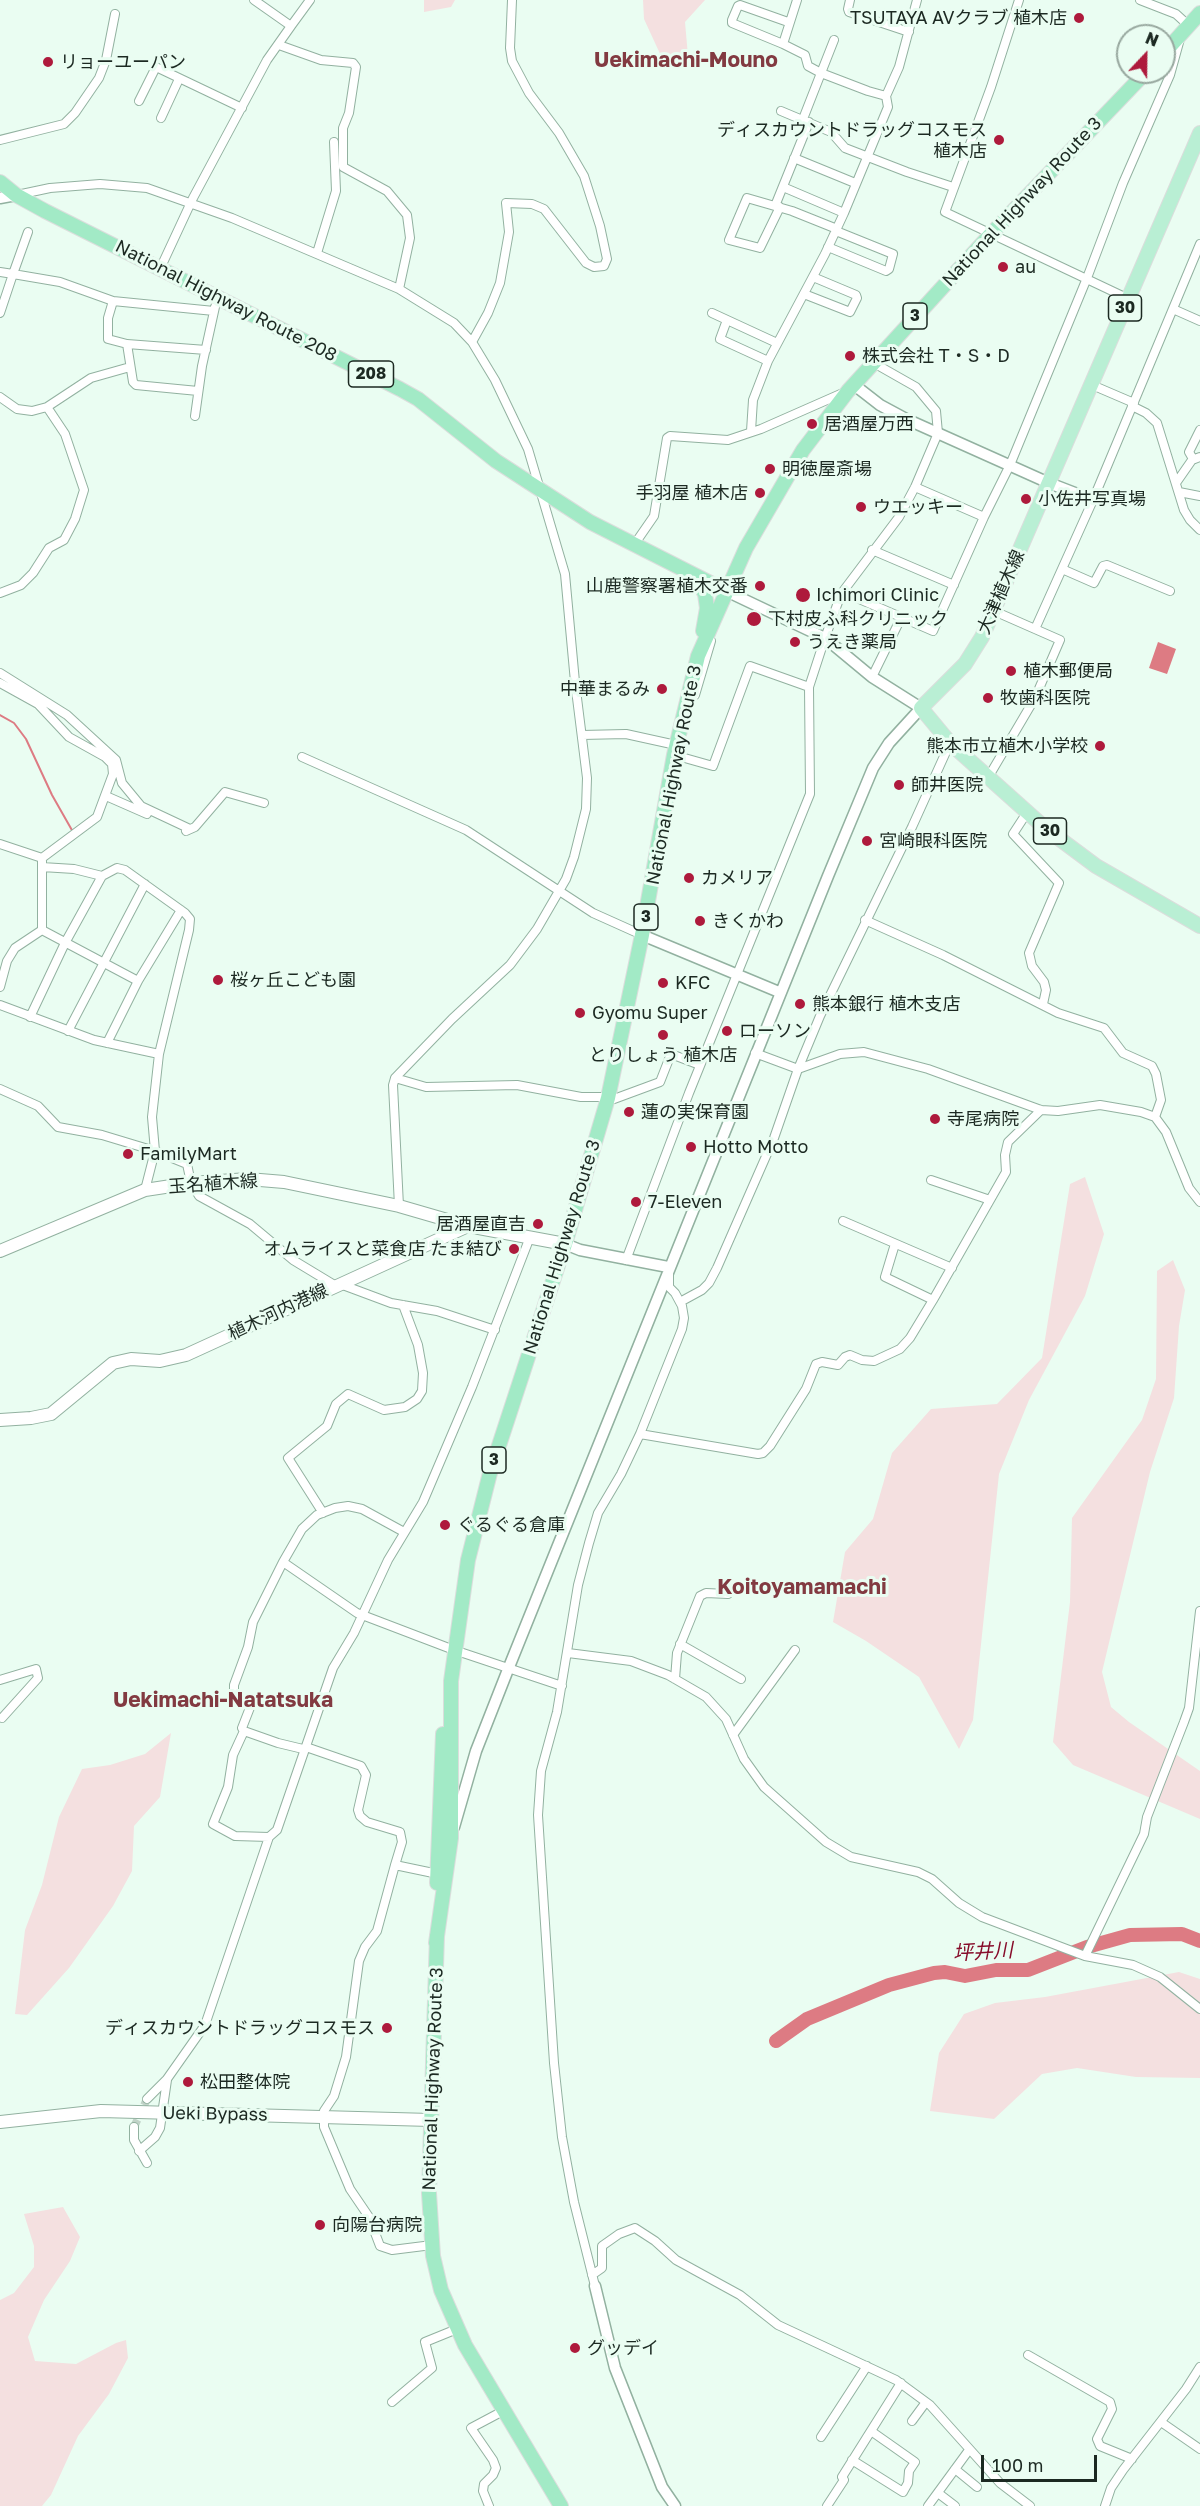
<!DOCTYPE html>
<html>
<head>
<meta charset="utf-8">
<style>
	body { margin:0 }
	#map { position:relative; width:1200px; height:2506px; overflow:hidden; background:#eafdf2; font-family:"Golos Text",sans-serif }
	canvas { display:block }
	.north { position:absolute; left:1116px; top:24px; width:60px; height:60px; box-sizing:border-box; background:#eafdf2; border:2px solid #98a89f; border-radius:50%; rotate:22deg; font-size:16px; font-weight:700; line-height:24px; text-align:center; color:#1c2922 }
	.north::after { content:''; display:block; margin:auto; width:21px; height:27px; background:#ae1a3c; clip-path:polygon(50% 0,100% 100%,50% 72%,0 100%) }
	.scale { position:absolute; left:981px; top:2455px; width:116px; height:27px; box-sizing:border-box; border:3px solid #1c2922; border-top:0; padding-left:8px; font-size:18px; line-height:21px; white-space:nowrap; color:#1c2922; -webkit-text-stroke:4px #eafdf2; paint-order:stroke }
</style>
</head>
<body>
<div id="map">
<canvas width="1200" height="2506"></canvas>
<div class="north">N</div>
<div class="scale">100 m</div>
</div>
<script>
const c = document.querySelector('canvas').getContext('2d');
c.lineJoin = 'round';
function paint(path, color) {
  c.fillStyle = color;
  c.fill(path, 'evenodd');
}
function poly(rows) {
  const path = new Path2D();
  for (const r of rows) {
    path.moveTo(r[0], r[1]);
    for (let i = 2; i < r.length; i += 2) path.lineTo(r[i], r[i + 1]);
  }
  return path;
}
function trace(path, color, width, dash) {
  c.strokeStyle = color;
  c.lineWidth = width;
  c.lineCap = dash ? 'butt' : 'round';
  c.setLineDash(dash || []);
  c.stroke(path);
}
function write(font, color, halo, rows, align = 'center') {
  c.font = font + ' "Golos Text","Noto Sans JP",sans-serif';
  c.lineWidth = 6;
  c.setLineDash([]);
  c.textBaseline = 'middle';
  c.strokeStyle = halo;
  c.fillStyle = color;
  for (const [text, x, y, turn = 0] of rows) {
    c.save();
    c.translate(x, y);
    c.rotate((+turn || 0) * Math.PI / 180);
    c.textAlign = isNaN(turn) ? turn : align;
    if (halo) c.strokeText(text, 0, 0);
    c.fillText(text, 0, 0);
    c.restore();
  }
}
const green = poly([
	[424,0,455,0,451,7,424,12],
	[643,0,705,0,685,22,688,56,667,69,644,19],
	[1085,1177,1104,1234,1085,1296,1029,1400,999,1474,973,1720,959,1749,919,1677,866,1641,833,1622,845,1552,873,1519,892,1453,931,1409,997,1404,1042,1358,1070,1184],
	[1173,1260,1185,1290,1179,1326,1174,1398,1150,1472,1102,1672,1111,1707,1129,1722,1200,1771,1200,1819,1073,1765,1053,1742,1070,1602,1072,1518,1142,1420,1156,1379,1157,1271],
	[171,1733,160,1797,134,1826,132,1871,113,1906,69,1968,27,2015,15,2014,25,1930,42,1885,59,1817,82,1769,110,1765,145,1754],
	[1179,1972,1200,1979,1200,2078,1136,2077,1077,2068,1042,2074,994,2119,930,2111,939,2053,964,2014,995,2003,1045,1997],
	[63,2207,80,2237,70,2261,44,2300,28,2337,35,2361,76,2364,116,2343,126,2340,128,2358,109,2394,78,2436,51,2495,42,2506,0,2506,0,2300,14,2293,34,2267,34,2246,24,2214]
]);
const water = poly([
	[1158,642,1176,649,1167,674,1149,668]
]);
const stream = poly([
	[0,715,14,723,26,739,52,795,73,832]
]);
const river = poly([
	[776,2041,807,2019,889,1985,934,1973,945,1972,965,1976,996,1970,1028,1970,1087,1947,1130,1935,1182,1934,1200,1941]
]);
const minorTunnel = poly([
	[134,2127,147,2099]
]);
const minor = poly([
	[797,0,783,44,805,55,808,66,821,73,834,40],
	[850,0,848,9,849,12,909,32],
	[1019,0,991,87,945,212,1129,299],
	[1140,0,1176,14,1188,25],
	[291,26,310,0],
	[783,44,732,23,732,20,738,6,740,5,788,22],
	[279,45,321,60,353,63,356,67,349,113,343,128,343,167,387,191,407,215,410,238,399,289],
	[139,101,156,67,242,108],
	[781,111,831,132,845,148,907,172,953,187],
	[161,118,179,79],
	[803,119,821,73,868,91,886,96,899,67,917,0],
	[0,140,64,124,75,113,99,78,106,60,115,14],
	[794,158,855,183],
	[783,187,844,213],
	[17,195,50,188,100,184,147,188,232,218,399,289,454,323,472,342,495,380,528,449,565,574,575,682,587,778,586,809,574,857,566,879,537,929,510,965,452,1019,395,1078,393,1085,399,1206],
	[775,206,809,122],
	[780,207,760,248,729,240,747,198,792,211,837,229],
	[828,247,886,271,889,269,893,254,836,231],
	[317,253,336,191,334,142],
	[160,269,193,198,267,60,291,26,254,0],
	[0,272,13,274,28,232],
	[804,294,850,312,857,298,856,295,813,277],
	[113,301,108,318,108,339,127,344],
	[1173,309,1200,321],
	[0,313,13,274,60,282,113,301,214,311],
	[712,313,777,343],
	[727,320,720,339,768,361],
	[472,342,488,313,500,283,509,232,506,203,532,204,544,209,586,263,594,267,604,266,607,259,600,226,584,176,559,133,529,93,512,61,510,48,512,0],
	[1092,385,1134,403],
	[198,391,136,385,133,382,127,344,206,350],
	[0,397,17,409,32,411,47,407,65,434,84,490,75,519,64,540,49,548,33,573,21,585,0,593],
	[1132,406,1146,413,1157,423,1184,510,1190,520,1200,530],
	[47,407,91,378,130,367],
	[195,416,202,366,215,307],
	[751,431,753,400,768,361,825,254,844,213,888,107,886,96],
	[1193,459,1189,452,1200,430],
	[1176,483,1192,460,1200,457],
	[915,487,984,517],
	[1179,492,1200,496],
	[634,545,654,516,667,438,670,436,728,440,761,429,845,392],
	[872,550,954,585],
	[1062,569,1094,583,1103,566,1107,565,1170,591],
	[843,592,933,631,984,517,1010,465,1087,278,1123,183,1170,75,1180,39],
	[1035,629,1093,500,1200,244],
	[0,673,67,715,116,760,122,783,141,806,190,829],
	[872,677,901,618],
	[0,683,38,704,69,737,105,757,112,764,113,774,97,817,42,858],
	[695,695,711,641],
	[582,735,626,734,676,745],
	[674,755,713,766,750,666,809,687],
	[302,757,466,830,593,913,642,935],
	[989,776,1035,698,1060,640,994,611],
	[106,796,147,814],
	[1028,811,1013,834,1059,883,1029,953,1032,966,1044,982,1046,990,1043,1004],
	[186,831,195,827,225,792,264,803],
	[0,844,42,858],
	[42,867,74,869,102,876,117,868,125,870,185,913,190,919,189,930,159,1054,152,1117,155,1151,145,1190],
	[865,920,943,955,1058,1013,1104,1028,1123,1053,1152,1066,1156,1074,1161,1100,1155,1117],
	[42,930,138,981],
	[0,987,7,961,15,948,42,930,42,861],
	[0,1005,94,1040,159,1054],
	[30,1017,65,943,102,876],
	[68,1031,145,884],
	[107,1043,138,981,181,910],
	[755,1053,798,1069,840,1054,864,1052,928,1069,1041,1110,1058,1111,1100,1105,1141,1112,1155,1117,1166,1132,1189,1188,1200,1202],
	[395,1078,426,1087,517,1085,581,1097,604,1097,614,1099,660,1082,671,1054,700,1065],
	[0,1089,38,1106,58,1127,102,1135,155,1151,187,1164,191,1183,199,1196,250,1224,293,1260,336,1286],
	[931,1180,990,1200],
	[843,1221,952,1268],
	[895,1244,885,1277,933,1300],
	[626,1260,689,1093,810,794,809,687,825,638,841,594,899,517,915,487,938,433,936,411,916,387,872,362],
	[340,1284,391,1303,437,1311,495,1330],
	[680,1302,702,1290,709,1283,717,1268,774,1138,798,1069,820,1016,912,827,950,743],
	[640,1434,758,1454,763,1453,770,1446,806,1389,816,1364,822,1362,838,1365,845,1357,850,1355,862,1360,874,1361,900,1349,910,1338,933,1300,1006,1172,1005,1155,1008,1142,1041,1110],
	[323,1513,288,1458,327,1426,336,1404,348,1394,384,1410,405,1407,417,1399,422,1391,423,1373,418,1345,403,1305],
	[404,1532,362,1509,348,1506,335,1508,317,1515,302,1529,283,1562,357,1613,454,1650,562,1686],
	[283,1562,253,1622,248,1647,234,1685,234,1693,251,1705,242,1728,244,1731,278,1743,303,1749,306,1747,361,1766,366,1775,358,1810,360,1816,367,1822,400,1832,402,1842,395,1865,438,1874],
	[680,1644,741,1679],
	[568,1653,631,1661,668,1675,706,1697,726,1719,744,1759,764,1787,826,1842,851,1857,918,1872,932,1879,959,1903,982,1917,1085,1956,1133,1965,1160,1977,1200,2009],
	[675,1679,677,1653,700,1596,706,1593,728,1594],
	[0,1680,36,1669,38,1678,2,1718],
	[244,1731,233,1755,228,1787,213,1824,235,1836,269,1837],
	[733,1735,795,1650],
	[395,1865,377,1931,365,1947,359,1961,346,2057,334,2096,324,2111,324,2127,350,2189,369,2217,380,2246,392,2250,432,2245],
	[1085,1956,1144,1834,1147,1817,1184,1722,1189,1708,1200,1611],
	[147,2099,167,2079,205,2025,269,1837,277,1830,333,1668,354,1633,388,1560,423,1502,472,1387,530,1237],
	[134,2127,134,2140,147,2163],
	[139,2151,155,2137,160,2128,167,2080],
	[592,2275,602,2268,602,2246,619,2234,635,2228,655,2241,676,2260,740,2295,778,2325,896,2380,930,2405,1000,2483,1030,2506],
	[595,2286,574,2202,562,2137,554,2063,538,1815,541,1771,557,1712,578,1585,589,1543,598,1513,621,1474,640,1434,682,1329,684,1318,682,1306,675,1293,669,1287,669,1274],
	[1028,2355,1110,2402,1112,2409,1097,2439,1100,2446,1132,2459],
	[392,2402,432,2368,425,2342,457,2329],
	[912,2421,926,2402],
	[1161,2422,1200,2449],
	[821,2437,867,2366],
	[852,2460,903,2492,908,2483,909,2471,915,2462,871,2431],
	[955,2469,977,2487],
	[938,2493,955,2506],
	[489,2506,483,2491,484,2484,493,2475,496,2468,493,2460,471,2428,503,2411],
	[827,2506,844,2480,842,2477,901,2383],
	[928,2506,969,2450],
	[1105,2506,1111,2488,1123,2470,1186,2389,1200,2367]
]);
const tertiary = poly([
	[0,198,16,195],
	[853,384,880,405,906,419,1049,483,1093,500],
	[642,935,779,992],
	[565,1244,580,1250,668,1267],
	[454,1827,476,1751,509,1667,828,876,873,768,889,743,921,708,872,677,825,638,726,591],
	[595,2286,615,2368,662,2487,675,2506]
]);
const secondary = poly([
	[0,1251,145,1190,191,1183,248,1179,284,1182,332,1192,399,1206,468,1226,565,1244],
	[0,1420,31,1418,51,1414,113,1363,131,1359,160,1361,186,1355,468,1226],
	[0,2122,101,2111,431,2120]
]);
const primary = poly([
	[1200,133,982,637,965,664,921,708,950,743,1045,828,1096,866,1200,926]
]);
const trunk = poly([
	[1164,53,1200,13],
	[0,182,16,195,45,211,400,389,418,399,496,461,590,522,726,591],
	[695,576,705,594,707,608,703,631],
	[437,1883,443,1734],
	[437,1935,429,2193,433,2256,441,2290,465,2345,561,2506],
	[436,1943,451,1838,451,1681,468,1560,490,1473,565,1244,608,1098,642,935,674,755,698,656,746,548,803,450,848,391,991,234,1146,72]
]);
const markers = [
	[1079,18,6,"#ae1a3c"],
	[48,62,6,"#ae1a3c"],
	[999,140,6,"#ae1a3c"],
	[1003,267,6,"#ae1a3c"],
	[850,356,6,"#ae1a3c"],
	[812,424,6,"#ae1a3c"],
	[770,469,6,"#ae1a3c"],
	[760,493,6,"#ae1a3c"],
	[1026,499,6,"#ae1a3c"],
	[861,507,6,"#ae1a3c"],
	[760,586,6,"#ae1a3c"],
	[803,595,8,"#ae1a3c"],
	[754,619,8,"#ae1a3c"],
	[795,642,6,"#ae1a3c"],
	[1011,671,6,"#ae1a3c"],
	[662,689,6,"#ae1a3c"],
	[988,698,6,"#ae1a3c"],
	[1100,746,6,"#ae1a3c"],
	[899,785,6,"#ae1a3c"],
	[867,841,6,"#ae1a3c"],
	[689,878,6,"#ae1a3c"],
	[700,921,6,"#ae1a3c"],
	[218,980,6,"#ae1a3c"],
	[663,983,6,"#ae1a3c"],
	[800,1004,6,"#ae1a3c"],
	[580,1013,6,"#ae1a3c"],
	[727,1031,6,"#ae1a3c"],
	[663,1035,6,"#ae1a3c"],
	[629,1112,6,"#ae1a3c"],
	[935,1119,6,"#ae1a3c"],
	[691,1147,6,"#ae1a3c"],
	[128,1154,6,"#ae1a3c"],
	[636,1202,6,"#ae1a3c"],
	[538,1224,6,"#ae1a3c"],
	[514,1249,6,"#ae1a3c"],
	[445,1525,6,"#ae1a3c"],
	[387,2028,6,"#ae1a3c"],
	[188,2082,6,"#ae1a3c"],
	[320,2225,6,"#ae1a3c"],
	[575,2348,6,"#ae1a3c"]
];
const shields = [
	[1125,308,33],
	[915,316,24],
	[371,374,45],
	[1050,831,33],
	[646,917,24],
	[494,1460,24]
];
const shieldNames = [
	["30",1125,308],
	["3",915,316],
	["208",371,374],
	["30",1050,831],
	["3",646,917],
	["3",494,1460]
];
const poiNames = [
	["TSUTAYA AVクラブ 植木店",1067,18,"right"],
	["リョーユーパン",60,62],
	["ディスカウントドラッグコスモス",987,130,"right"],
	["植木店",987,151,"right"],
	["au",1015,267],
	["株式会社 T・S・D",862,356],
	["居酒屋万西",824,424],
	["明徳屋斎場",782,469],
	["手羽屋 植木店",748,493,"right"],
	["小佐井写真場",1038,499],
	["ウエッキー",873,507],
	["山鹿警察署植木交番",748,586,"right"],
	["Ichimori Clinic",816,595],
	["下村皮ふ科クリニック",768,619],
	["うえき薬局",807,642],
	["植木郵便局",1023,671],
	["中華まるみ",650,689,"right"],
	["牧歯科医院",1000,698],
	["熊本市立植木小学校",1088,746,"right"],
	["師井医院",911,785],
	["宮崎眼科医院",879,841],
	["カメリア",701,878],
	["きくかわ",712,921],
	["桜ヶ丘こども園",230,980],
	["KFC",675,983],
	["熊本銀行 植木支店",812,1004],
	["Gyomu Super",592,1013],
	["ローソン",739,1031],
	["とりしょう 植木店",663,1055,"center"],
	["蓮の実保育園",641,1112],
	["寺尾病院",947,1119],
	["Hotto Motto",703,1147],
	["FamilyMart",140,1154],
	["7-Eleven",648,1202],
	["居酒屋直吉",526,1224,"right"],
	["オムライスと菜食店 たま結び",502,1249,"right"],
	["ぐるぐる倉庫",457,1525],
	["ディスカウントドラッグコスモス",375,2028,"right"],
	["松田整体院",200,2082],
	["向陽台病院",332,2225],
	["グッデイ",587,2348]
];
const streetNames = [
	["National Highway Route 3",1022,202,-47],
	["National Highway Route 208",226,301,27],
	["大津植木線",1001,592,-66],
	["National Highway Route 3",674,775,-79],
	["玉名植木線",213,1184,-4],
	["National Highway Route 3",562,1247,-73],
	["植木河内港線",278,1312,-25],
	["National Highway Route 3",433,2079,-88],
	["Ueki Bypass",215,2114,1]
];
const waterNames = [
	["坪井川",983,1952,-3]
];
const quarterNames = [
	["Uekimachi-Mouno",686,60],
	["Koitoyamamachi",802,1587],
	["Uekimachi-Natatsuka",223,1700]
];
paint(green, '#f4e0e0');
paint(water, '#dd7b83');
trace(stream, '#dd7b83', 2);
trace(river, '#dd7b83', 14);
trace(minorTunnel, '#c1d3c8', 8, [8, 4]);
trace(minor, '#92b1a0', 10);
trace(tertiary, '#92b1a0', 13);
trace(secondary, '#92b1a0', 14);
trace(primary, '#dbdddc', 16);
trace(trunk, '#dbdddc', 16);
trace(minor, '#fff', 8);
trace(tertiary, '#fff', 10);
trace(secondary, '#fff', 12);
trace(primary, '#b9efd4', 14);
trace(trunk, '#a2eac6', 14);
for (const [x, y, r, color] of markers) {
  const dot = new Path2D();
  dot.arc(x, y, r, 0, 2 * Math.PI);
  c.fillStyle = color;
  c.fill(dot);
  trace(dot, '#eafdf2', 2);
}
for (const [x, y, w] of shields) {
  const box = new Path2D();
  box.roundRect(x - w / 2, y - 13, w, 26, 4.5);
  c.fillStyle = '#eafdf2';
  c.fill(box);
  trace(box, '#1c2922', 1.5);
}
write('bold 16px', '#1c2922', null, shieldNames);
write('18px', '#1c2922', '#eafdf2', poiNames, 'left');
write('18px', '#1c2922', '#eafdf2', streetNames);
write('italic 20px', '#870d2b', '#eafdf2', waterNames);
write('bold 21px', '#823a41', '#eafdf2', quarterNames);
</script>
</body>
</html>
